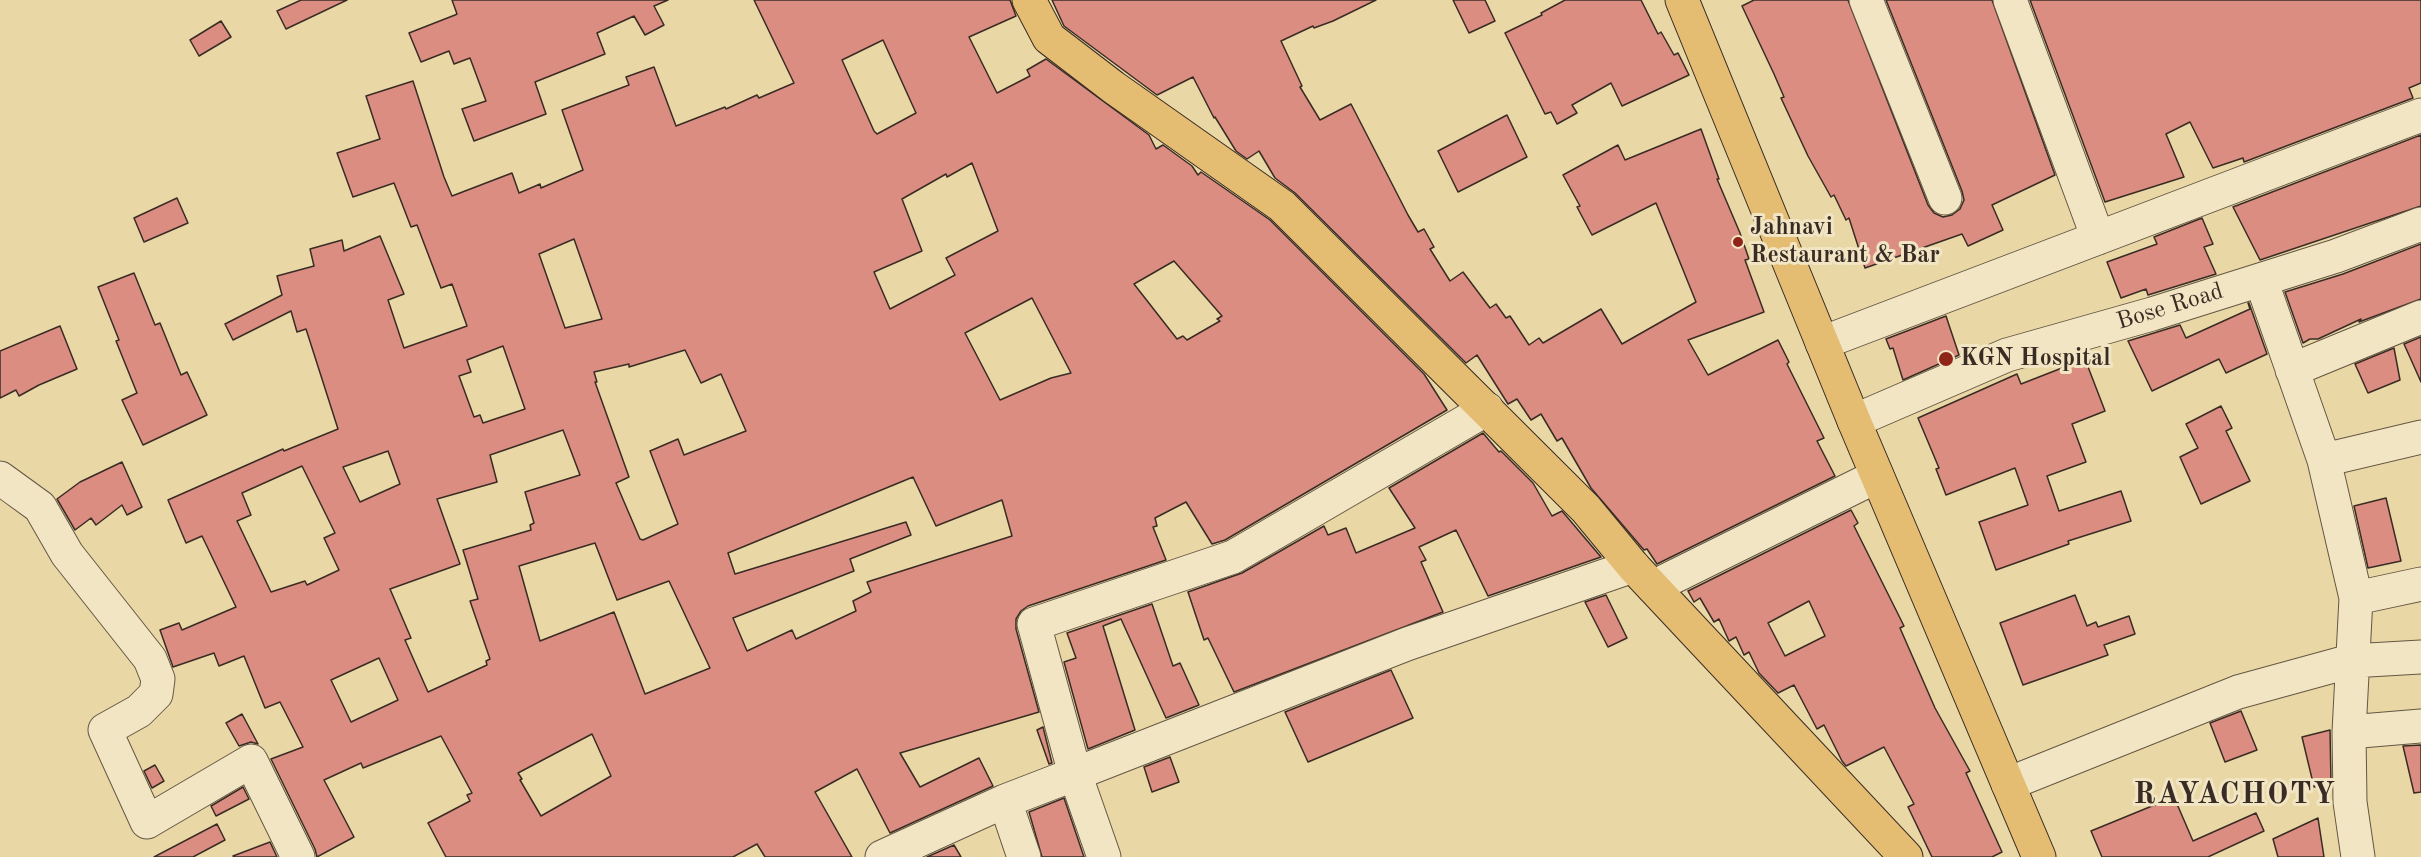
<!DOCTYPE html>
<html>
<head>
<meta charset="utf-8">
<style>
	body { margin:0 }
	canvas { display:block; background:#e9d7a5 }
</style>
</head>
<body>
<canvas width="2421" height="857"></canvas>
<script>
const c = document.querySelector('canvas').getContext('2d');
c.lineJoin = 'round';
function paint(path, color) {
  c.fillStyle = color;
  c.fill(path, 'evenodd');
}
function poly(rows) {
  const path = new Path2D();
  for (const r of rows) {
    path.moveTo(r[0], r[1]);
    for (let i = 2; i < r.length; i += 2) path.lineTo(r[i], r[i + 1]);
  }
  return path;
}
function trace(path, color, width, dash) {
  c.strokeStyle = color;
  c.lineWidth = width;
  c.lineCap = dash ? 'butt' : 'round';
  c.setLineDash(dash || []);
  c.stroke(path);
}
function write(font, color, halo, rows, align = 'center') {
  c.font = font + ' "Old Standard TT",serif';
  c.lineWidth = 6;
  c.setLineDash([]);
  c.textBaseline = 'middle';
  c.strokeStyle = halo;
  c.fillStyle = color;
  for (const [text, x, y, turn = 0] of rows) {
    c.save();
    c.translate(x, y);
    c.rotate((+turn || 0) * Math.PI / 180);
    c.textAlign = isNaN(turn) ? turn : align;
    if (halo) c.strokeText(text, 0, 0);
    c.fillText(text, 0, 0);
    c.restore();
  }
}
const building = poly([
	[301,0,347,0,286,29,277,11,301,0],
	[452,0,668,0,654,6,664,25,645,35,634,16,597,33,605,54,535,82,546,114,474,141,462,109,486,101,470,58,454,64,449,51,421,62,409,33,455,15,457,14,452,0],
	[754,0,1010,0,1016,16,969,37,997,93,1030,76,1027,70,1046,59,1149,135,1156,149,1163,145,1192,166,1198,175,1201,172,1270,220,1424,374,1447,410,1225,540,1212,544,1186,502,1155,518,1157,526,1153,527,1166,560,1028,606,1021,611,1016,619,1016,629,1039,712,900,753,920,787,979,758,993,786,890,833,857,769,815,792,852,857,765,857,757,844,733,857,446,857,428,823,470,801,467,795,472,793,441,736,363,768,361,763,324,780,354,837,317,857,315,849,271,759,303,747,280,702,265,708,244,656,219,666,214,653,173,667,160,630,179,623,182,630,236,607,202,536,186,543,168,500,283,449,284,451,338,429,306,329,297,332,291,311,233,340,225,324,282,295,277,276,314,266,310,249,342,240,344,251,380,236,404,294,388,300,404,348,467,326,452,284,441,288,417,225,411,227,394,183,353,197,337,153,380,139,366,96,413,81,444,177,452,196,512,173,519,193,540,184,541,188,583,170,562,110,629,85,626,77,654,67,676,126,725,107,726,109,757,95,759,98,794,83,754,0],
	[883,40,916,113,877,134,874,131,842,60,883,40],
	[972,163,998,231,946,258,955,275,890,309,874,272,922,251,902,199,946,174,947,177,972,163],
	[574,239,602,319,565,328,539,254,574,239],
	[1174,261,1222,316,1217,319,1220,321,1187,340,1183,336,1177,339,1134,284,1174,261],
	[1032,298,1071,373,1051,378,1000,400,965,333,1032,298],
	[503,346,525,409,483,423,480,415,474,417,459,376,471,372,467,360,503,346],
	[685,350,701,383,721,374,746,431,684,455,678,439,650,451,678,524,643,540,640,539,616,483,629,477,595,382,597,382,594,372,629,364,629,367,685,350],
	[563,430,580,475,525,492,534,523,530,525,531,530,463,550,478,599,470,601,490,659,486,661,487,665,428,692,405,640,411,638,390,589,460,564,437,499,497,482,490,455,563,430],
	[388,451,400,484,360,502,343,467,388,451],
	[302,466,335,533,324,538,339,570,307,585,305,581,271,592,237,521,251,515,242,493,302,466],
	[913,477,936,526,1002,500,1012,536,867,582,871,592,853,601,856,611,796,639,792,630,747,651,733,618,854,571,850,559,911,535,906,522,735,574,728,553,913,477],
	[595,543,617,600,669,581,710,668,645,694,614,612,540,641,519,566,595,543],
	[379,658,398,700,351,722,331,680,379,658],
	[592,734,611,776,541,816,520,780,522,779,518,773,592,734],
	[1052,0,1376,0,1333,21,1314,28,1313,26,1281,41,1302,86,1300,87,1320,120,1351,104,1408,215,1418,232,1424,229,1434,247,1430,249,1450,281,1463,272,1490,308,1496,304,1506,318,1510,316,1529,345,1539,338,1543,343,1601,309,1622,344,1696,302,1656,203,1592,235,1577,207,1580,206,1563,175,1618,145,1625,160,1701,129,1719,179,1717,179,1740,233,1749,259,1745,260,1764,312,1688,340,1708,375,1778,340,1789,362,1787,364,1824,438,1817,441,1835,476,1657,564,1647,549,1644,550,1591,488,1562,438,1557,441,1541,414,1531,420,1517,399,1508,404,1477,355,1466,363,1295,193,1275,178,1259,151,1247,159,1236,151,1215,117,1214,118,1193,77,1157,95,1064,26,1052,0],
	[1453,0,1485,0,1495,21,1469,33,1453,0],
	[1565,0,1641,0,1658,34,1661,32,1674,55,1678,53,1689,75,1622,106,1611,83,1572,105,1577,113,1557,124,1551,112,1545,114,1505,33,1542,15,1541,13,1565,0],
	[1754,0,1848,0,1928,205,1934,213,1943,217,1952,215,1960,209,1964,200,1962,191,1886,0,1992,0,2055,175,1992,205,2003,230,1968,246,1962,234,1865,268,1849,218,1846,220,1834,195,1831,197,1808,156,1781,98,1784,97,1774,74,1742,6,1754,0],
	[2030,0,2421,0,2421,83,2409,88,2413,98,2244,162,2243,158,2213,168,2190,122,2166,134,2184,177,2105,202,2030,0],
	[221,21,231,37,199,56,190,40,221,21],
	[1507,115,1527,157,1458,192,1438,151,1507,115],
	[2421,135,2421,206,2260,260,2233,207,2421,135],
	[177,198,188,223,144,242,134,218,177,198],
	[2202,218,2213,244,2204,247,2216,274,2148,295,2146,289,2121,298,2107,262,2157,244,2154,237,2202,218],
	[2421,244,2421,299,2359,322,2361,319,2318,339,2310,339,2303,343,2285,292,2343,274,2421,244],
	[134,273,155,325,160,323,181,375,187,372,207,415,143,445,122,400,137,393,116,341,119,340,98,287,134,273],
	[2248,303,2249,303,2267,354,2226,373,2219,359,2152,391,2128,341,2180,325,2186,338,2250,309,2248,303],
	[1946,316,1959,355,1903,380,1893,348,1890,349,1886,339,1946,316],
	[60,326,77,369,39,385,19,396,16,390,0,398,0,351,60,326],
	[2421,337,2421,382,2404,344,2421,337],
	[2394,348,2400,380,2368,393,2355,364,2394,348],
	[2085,359,2105,411,2072,424,2086,462,2047,476,2059,511,2121,491,2131,521,2068,541,2069,544,1996,570,1979,522,2028,505,2015,468,1946,495,1936,469,1939,468,1918,418,2017,374,2021,384,2085,359],
	[2221,406,2232,428,2226,431,2250,481,2201,504,2180,457,2198,448,2186,424,2221,406],
	[1483,433,1499,452,1501,451,1533,483,1552,516,1562,511,1601,557,1488,596,1456,530,1419,547,1426,560,1421,562,1443,612,1234,692,1208,638,1204,640,1188,592,1242,573,1324,526,1328,535,1346,528,1356,553,1415,528,1389,488,1483,433],
	[122,462,142,507,127,515,122,505,96,525,91,518,75,530,57,499,80,482,122,462],
	[2386,498,2401,561,2368,568,2354,506,2386,498],
	[1851,510,1858,523,1854,526,1904,626,1900,628,1935,708,1970,771,1966,773,2002,852,1992,857,1932,857,1908,807,1914,804,1884,747,1846,766,1842,761,1824,725,1817,729,1794,685,1778,693,1759,673,1749,652,1744,655,1736,637,1729,641,1719,619,1714,622,1700,598,1694,602,1688,591,1851,510],
	[1809,601,1825,636,1785,656,1768,623,1809,601],
	[1606,595,1627,638,1608,647,1585,602,1606,595],
	[2075,595,2087,626,2096,622,2098,627,2129,616,2135,634,2104,645,2108,655,2023,685,2000,623,2075,595],
	[1152,604,1173,666,1180,663,1199,705,1166,718,1121,619,1103,626,1135,730,1088,749,1064,662,1076,658,1067,633,1152,604],
	[1391,670,1413,718,1308,762,1285,712,1391,670],
	[2241,711,2257,750,2225,762,2210,723,2241,711],
	[242,714,258,744,251,742,239,746,226,723,242,714],
	[1043,727,1052,763,1049,764,1037,730,1043,727],
	[2330,730,2331,783,2314,787,2302,737,2330,730],
	[2421,745,2421,792,2414,793,2403,746,2421,745],
	[1170,757,1179,782,1152,792,1144,767,1170,757],
	[155,765,164,781,152,788,144,771,155,765],
	[243,787,249,799,216,816,211,806,243,787],
	[2174,797,2193,841,2256,813,2264,831,2208,857,2102,857,2091,831,2174,797],
	[1064,798,1084,857,1042,857,1029,812,1064,798],
	[2318,818,2324,857,2278,857,2273,839,2318,818],
	[217,824,225,840,193,857,154,857,217,824],
	[270,842,277,857,234,857,233,856,270,842],
	[954,845,961,857,927,857,954,845]
]);
const minor = poly([
	[1866,0,1945,198],
	[2010,0,2098,238],
	[2261,280,2324,460],
	[1822,343,2421,115],
	[2292,370,2421,317],
	[1487,409,1233,557,1034,624,1075,774,1407,644,1633,566],
	[1854,421,2007,355,2152,314,2336,256,2421,224],
	[0,478,40,507,67,554,150,659,158,679,156,694,139,711,105,730,147,822,251,761,298,857],
	[1653,587,1877,476],
	[2356,598,2421,584],
	[2349,732,2421,726],
	[2008,784,2238,692,2351,661,2421,657],
	[1005,801,1024,857],
	[882,857,1005,801,1075,774,1104,857],
	[2358,857,2350,802,2349,732,2356,598,2324,460,2421,437]
]);
const major = poly([
	[1029,0,1049,38,1113,87,1282,206,1586,509,1633,566,1906,857],
	[1682,0,1854,421,2039,857]
]);
const markers = [
	[1738,242,6,"#8f2418"],
	[1946,359,8,"#8f2418"]
];
const poiNames = [
	["Jahnavi",1750,228],
	["Restaurant & Bar",1750,256],
	["KGN Hospital",1960,359]
];
const streetNames = [
	["Bose Road",2170,307,-17]
];
const districtNames = [
	["RAYACHOTY",2235,795]
];
paint(building, '#dc8d81');
trace(building, '#392c24', 1.5);
trace(minor, '#655744', 35);
trace(major, '#392c24', 35);
trace(minor, '#f1e5c4', 33);
trace(major, '#e4bc72', 33);
for (const [x, y, r, color] of markers) {
  const dot = new Path2D();
  dot.arc(x, y, r, 0, 2 * Math.PI);
  c.fillStyle = color;
  c.fill(dot);
  trace(dot, '#f1e5c4', 2);
}
write('bold 24px', '#392c24', '#f1e5c4', poiNames, 'left');
write('24px', '#392c24', '#f1e5c4', streetNames);
c.letterSpacing = '1.5px';
write('bold 30px', '#392c24', '#f1e5c4', districtNames);
c.letterSpacing = '0px';
</script>
</body>
</html>
